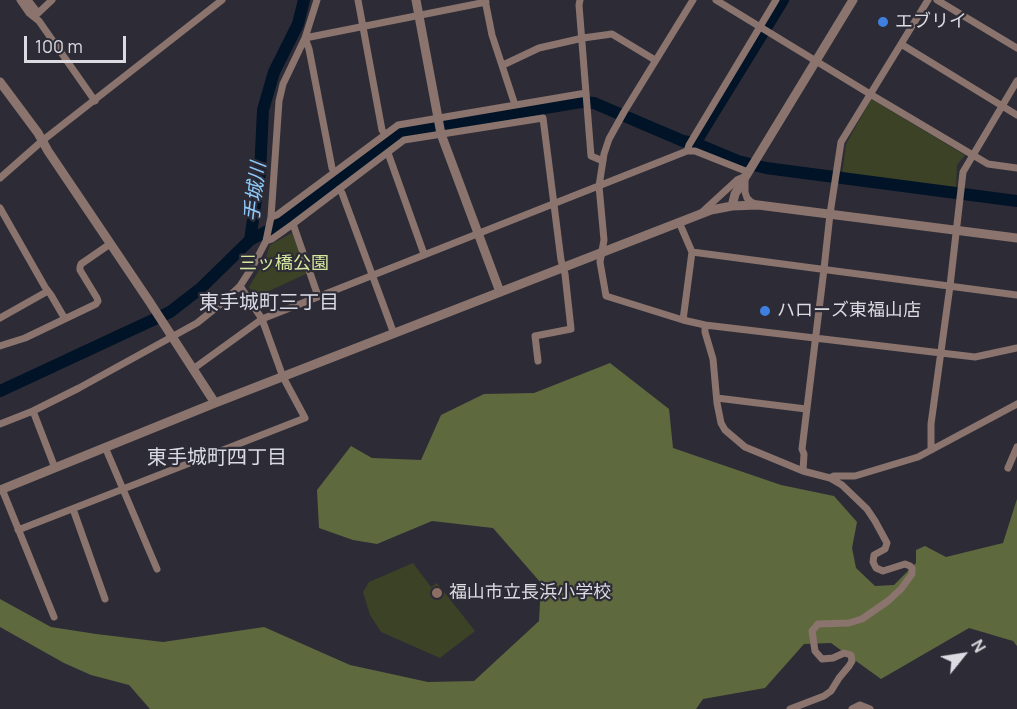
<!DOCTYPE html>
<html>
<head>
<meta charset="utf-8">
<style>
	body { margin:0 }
	#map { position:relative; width:1017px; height:709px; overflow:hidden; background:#2d2c36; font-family:Manrope,sans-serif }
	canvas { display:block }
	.north { position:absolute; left:933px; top:625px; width:60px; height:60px; -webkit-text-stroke:4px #2d2c36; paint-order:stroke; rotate:60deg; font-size:16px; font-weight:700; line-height:24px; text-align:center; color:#dbdbe1 }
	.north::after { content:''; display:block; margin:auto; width:21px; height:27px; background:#dbdbe1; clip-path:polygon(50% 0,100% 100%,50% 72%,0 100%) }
	.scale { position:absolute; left:24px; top:36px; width:102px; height:27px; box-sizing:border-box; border:3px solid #dbdbe1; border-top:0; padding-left:8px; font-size:18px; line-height:21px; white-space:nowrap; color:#dbdbe1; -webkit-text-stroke:4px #2d2c36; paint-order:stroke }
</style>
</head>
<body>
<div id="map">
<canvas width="1017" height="709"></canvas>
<div class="north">N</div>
<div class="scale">100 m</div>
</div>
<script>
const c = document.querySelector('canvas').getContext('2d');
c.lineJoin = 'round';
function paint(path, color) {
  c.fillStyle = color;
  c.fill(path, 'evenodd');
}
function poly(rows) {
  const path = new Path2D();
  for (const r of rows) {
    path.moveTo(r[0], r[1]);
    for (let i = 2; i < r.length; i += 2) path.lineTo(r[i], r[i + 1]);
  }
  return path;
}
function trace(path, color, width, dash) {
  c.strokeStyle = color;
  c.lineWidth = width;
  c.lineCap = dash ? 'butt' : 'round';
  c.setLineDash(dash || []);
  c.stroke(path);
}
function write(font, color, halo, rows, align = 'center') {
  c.font = font + ' Manrope,"Noto Sans JP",sans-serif';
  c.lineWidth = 4.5;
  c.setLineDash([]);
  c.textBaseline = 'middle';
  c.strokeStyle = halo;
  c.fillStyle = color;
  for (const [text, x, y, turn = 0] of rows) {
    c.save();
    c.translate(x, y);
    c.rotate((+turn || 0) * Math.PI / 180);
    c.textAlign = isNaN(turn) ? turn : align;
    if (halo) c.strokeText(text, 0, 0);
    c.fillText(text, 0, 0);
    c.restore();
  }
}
const green = poly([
	[871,99,965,155,957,165,956,190,842,175,846,144],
	[292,233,308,273,256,297,249,287,265,260,270,245],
	[413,563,431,587,437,583,475,631,440,658,381,632,370,615,363,592,369,582]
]);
const forest = poly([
	[610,363,669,409,673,448,781,485,834,496,857,522,852,548,856,568,875,586,894,585,916,563,916,550,925,546,946,557,1003,543,1017,499,1017,646,1013,641,969,628,881,679,831,643,804,644,765,688,703,699,696,709,150,709,129,685,91,675,64,663,0,627,0,599,51,627,96,634,163,642,264,627,350,665,428,682,474,681,539,621,541,583,493,528,432,521,377,544,353,540,319,528,317,490,351,446,372,458,421,460,441,415,484,394,534,393]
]);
const river = poly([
	[695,143,783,0],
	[250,240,260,173,263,110,274,72,298,24,304,0],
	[0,391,170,312,201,288,250,240,277,226,400,132,581,102,594,103,683,141,695,143,738,161,766,168,1017,201]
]);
const minor = poly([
	[20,0,29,13,39,21,95,101],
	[28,0,38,13],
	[358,0,382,130,385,134],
	[485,0,492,35,515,105],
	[580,0,579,5,591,156,603,161],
	[693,0,624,112,609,139,604,154,599,186,604,240,600,262,606,296,683,320,705,325,975,357,1017,348],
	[716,0,870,94,988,164,1017,168],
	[937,0,1017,48],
	[34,17,52,0],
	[901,44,1017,115],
	[503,65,539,48,583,38,612,34,655,60],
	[687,151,689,145,776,0],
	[388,153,424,254],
	[334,172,332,168,309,49,305,38,486,2],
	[0,178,42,141,222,0],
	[745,179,745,192,747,198,751,202,756,204],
	[339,189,342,193,394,334],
	[0,208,45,287,51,295,65,319],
	[700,214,737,180,746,176],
	[271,217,279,101,283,84,305,38,317,0],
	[679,222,692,252,683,320],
	[293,224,318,296],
	[266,241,272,239,293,224,404,140,543,118,561,260,565,274,571,329,535,336,538,361],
	[692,252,1017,295],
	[0,318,48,291],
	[705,325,705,332,713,359,717,403,721,423,725,430,745,447,803,471],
	[0,346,25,338,96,304,98,301,97,298,80,270,80,267,81,264,110,244],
	[193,369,262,319,687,151,695,151,748,172],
	[717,398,806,409],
	[33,411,55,468],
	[0,424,33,411,79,388,197,323,222,303,240,286,253,266,266,241,271,217,277,215,398,125,586,93],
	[105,447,157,569],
	[931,450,931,424,950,286,963,172,1017,81],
	[1008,468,1017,447],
	[830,478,834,476,855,476,918,457,1017,404],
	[2,489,54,617],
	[73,509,105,599],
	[18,530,305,418,283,377,262,319,240,286],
	[790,709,824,696,831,691,839,678,849,666,852,661,851,655,844,653,833,658,822,659,815,651,812,631,818,624,849,623,862,619,888,601,901,589,912,574,912,568,910,566,905,564,883,571,876,568,873,562,874,555,885,549,887,543,875,521,867,509,842,485,830,478,803,471,804,454,802,449,824,269,830,214,841,142,928,0],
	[852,709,860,705,870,709]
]);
const tertiary = poly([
	[416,0,441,134,500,292],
	[0,82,38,133,48,151,149,301,215,403],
	[732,206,735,194,853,0],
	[0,490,215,403,711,210,732,206,758,205,1017,238]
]);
const markers = [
	[883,22,6,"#3f7fe0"],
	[765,311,6,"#3f7fe0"],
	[437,593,6,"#8d6e63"]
];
const poiNames = [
	["エブリイ",895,22],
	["ハローズ東福山店",777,311],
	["福山市立長浜小学校",449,593]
];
const parkNames = [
	["三ッ橋公園",284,264]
];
const waterNames = [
	["手城川",256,192,-83]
];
const neighbourhoodNames = [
	["東手城町三丁目",269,303],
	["東手城町四丁目",217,458]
];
paint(green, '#3c4225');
paint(forest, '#5f693e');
trace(river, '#001327', 12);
trace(minor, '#8a746d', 7);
trace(tertiary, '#8a746d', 9);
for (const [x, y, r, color] of markers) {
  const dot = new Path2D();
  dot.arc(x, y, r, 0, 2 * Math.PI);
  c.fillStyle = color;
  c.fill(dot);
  trace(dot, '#2d2c36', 2);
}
write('18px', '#dbdbe1', '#2d2c36', poiNames, 'left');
write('18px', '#d5e79f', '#2d2c36', parkNames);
write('italic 20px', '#8ecafc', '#2d2c36', waterNames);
write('20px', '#dadae7', '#2d2c36', neighbourhoodNames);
</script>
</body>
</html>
